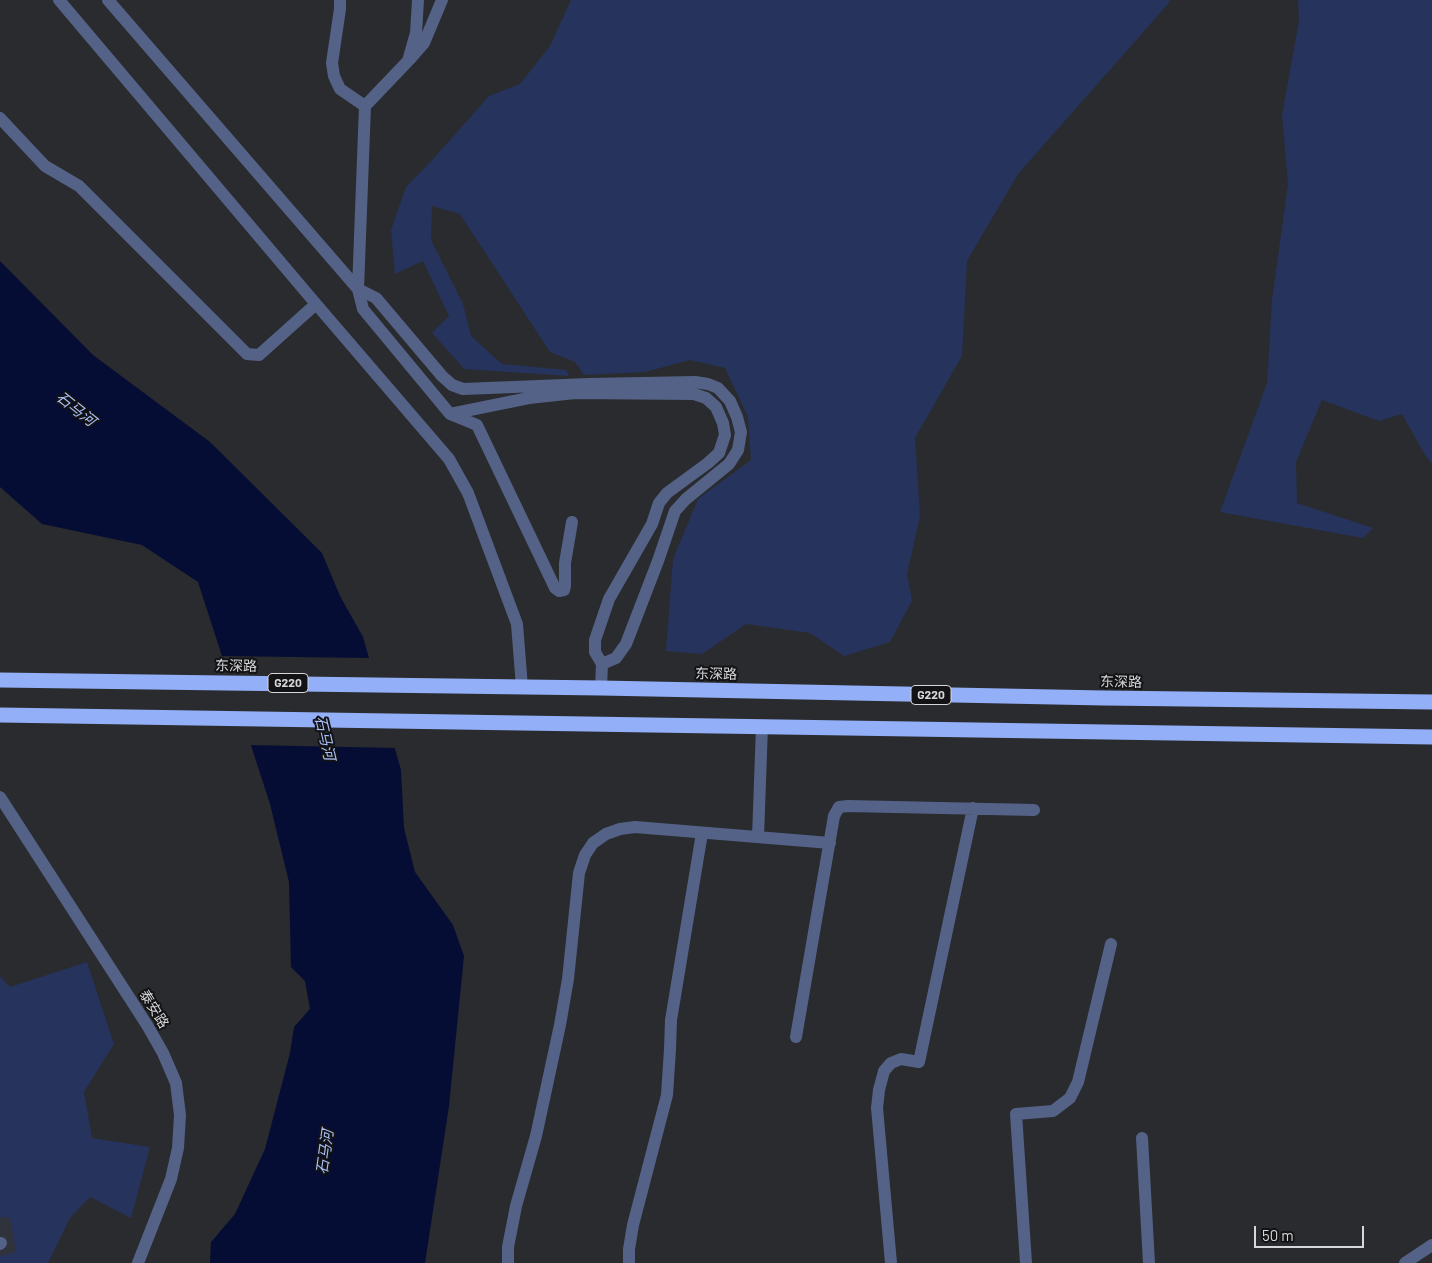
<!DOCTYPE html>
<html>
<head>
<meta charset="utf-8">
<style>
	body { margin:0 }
	#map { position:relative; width:1432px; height:1263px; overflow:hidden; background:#292b2e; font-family:Barlow,sans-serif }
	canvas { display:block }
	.scale { position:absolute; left:1254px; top:1226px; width:110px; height:22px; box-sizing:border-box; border:2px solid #d6d7da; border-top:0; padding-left:6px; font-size:15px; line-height:18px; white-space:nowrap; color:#d6d7da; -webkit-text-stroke:4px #131315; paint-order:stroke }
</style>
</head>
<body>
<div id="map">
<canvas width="1432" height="1263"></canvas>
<div class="scale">50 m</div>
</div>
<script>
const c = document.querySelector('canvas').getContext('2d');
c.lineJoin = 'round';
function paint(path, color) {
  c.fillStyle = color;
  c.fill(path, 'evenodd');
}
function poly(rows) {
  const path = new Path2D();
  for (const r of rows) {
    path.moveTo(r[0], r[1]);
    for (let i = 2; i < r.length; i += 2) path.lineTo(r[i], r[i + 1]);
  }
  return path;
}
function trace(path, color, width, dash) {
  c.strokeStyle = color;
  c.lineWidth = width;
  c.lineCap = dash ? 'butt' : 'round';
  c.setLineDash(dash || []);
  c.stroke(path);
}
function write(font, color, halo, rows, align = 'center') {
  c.font = font + ' Barlow,"Noto Sans SC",sans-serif';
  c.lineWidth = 4;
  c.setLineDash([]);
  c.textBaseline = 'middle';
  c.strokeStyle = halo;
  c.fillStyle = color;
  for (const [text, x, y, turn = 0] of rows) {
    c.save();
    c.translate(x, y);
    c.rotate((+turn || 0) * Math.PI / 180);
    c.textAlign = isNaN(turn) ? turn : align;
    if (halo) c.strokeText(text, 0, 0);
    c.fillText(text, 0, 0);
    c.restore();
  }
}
const built = poly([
	[0,1210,49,1213,33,1263,0,1263]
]);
const green = poly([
	[571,0,1170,0,1168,4,1018,174,967,261,962,356,915,438,920,516,907,574,912,601,890,642,844,656,810,633,746,624,702,654,666,651,673,559,698,499,751,460,748,417,725,368,690,360,645,372,584,375,575,362,550,352,460,214,432,206,431,240,463,304,471,336,502,364,566,370,569,376,464,369,432,333,449,316,423,261,395,274,391,230,406,187,434,158,489,96,520,84,550,46],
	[1298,0,1432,0,1432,464,1425,455,1402,414,1379,421,1322,400,1296,462,1297,503,1373,528,1363,538,1220,512,1267,383,1272,300,1288,184,1282,115,1299,21],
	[87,962,114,1044,84,1092,92,1138,150,1147,131,1218,90,1197,70,1218,48,1263,0,1263,0,1256,16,1252,10,1218,0,1217,0,976,10,987]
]);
const water = poly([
	[0,261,93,355,210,442,322,553,340,596,363,637,401,770,404,828,415,872,453,925,464,956,449,1106,425,1263,210,1263,211,1242,235,1214,265,1149,290,1053,294,1027,310,1009,305,981,291,967,289,882,270,804,198,582,142,545,42,524,0,487]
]);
const pier = poly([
	[219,656,371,658,397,748,248,745]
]);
const minor = poly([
	[59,0,316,304,449,459,468,493,517,624,522,687],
	[108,0,358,289],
	[340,0,340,9,332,63,334,76,340,89,365,106],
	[410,59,424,43,442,0],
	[0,118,45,166,79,186,247,354,259,355,316,304],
	[358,289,365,106,408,61,416,33,418,0],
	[450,414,477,425,555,588,559,591,564,590,565,586,565,563,572,522],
	[601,688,602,664,595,652,595,640,609,599,652,524,659,503,667,493,708,463,719,453,725,435,723,423,716,407,706,398,694,394,575,393,529,398,450,414,363,309,358,289,376,298,442,376,452,385,463,389,589,384,695,382,708,384,718,388,730,401,737,417,741,432,738,450,729,464,686,499,675,511,658,561,626,644,616,658,602,664],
	[0,797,147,1025,163,1053,176,1083,180,1115,178,1148,171,1179,138,1263],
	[758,837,762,726],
	[796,1037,834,816,839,807,848,806,1034,810],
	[1142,1138,1149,1263],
	[0,1244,1,1243],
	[508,1263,508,1247,516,1206,536,1136,560,1025,568,979,579,873,585,855,593,843,606,834,620,829,635,827,830,843],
	[629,1263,629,1249,633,1225,667,1095,670,1049,671,1020,702,833],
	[891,1263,877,1108,879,1090,884,1071,891,1063,901,1059,919,1062,973,808],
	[1026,1263,1016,1114,1053,1111,1070,1098,1078,1082,1111,944],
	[1405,1263,1432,1245]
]);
const highway = poly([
	[0,680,601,688,1104,698,1432,702],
	[0,715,1432,737]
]);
const shields = [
	[288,683,40],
	[931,695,40]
];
const shieldNames = [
	["G220",288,683],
	["G220",931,695]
];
const streetNames = [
	["东深路",236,666,1],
	["东深路",716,674,1],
	["东深路",1121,682,1],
	["泰安路",154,1009,58]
];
const waterNames = [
	["石马河",76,409,39],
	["石马河",325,738,77],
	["石马河",325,1152,-82]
];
paint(built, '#30333c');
paint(green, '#26345d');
paint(water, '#050d34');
paint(pier, '#292b2e');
trace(minor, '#546287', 12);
trace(highway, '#93aff8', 15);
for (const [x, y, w] of shields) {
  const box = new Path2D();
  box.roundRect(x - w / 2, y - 9.5, w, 19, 4);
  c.fillStyle = '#131315';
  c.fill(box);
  trace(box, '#d6d7da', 1);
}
write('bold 12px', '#d6d7da', null, shieldNames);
write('14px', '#d6d7da', '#131315', streetNames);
write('italic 15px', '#a9c0fa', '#131315', waterNames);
</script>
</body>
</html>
